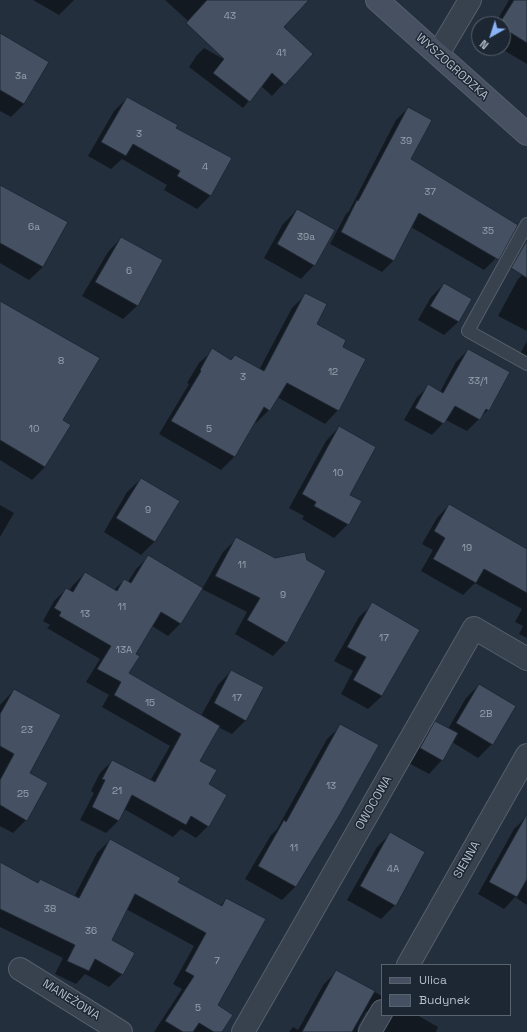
<!DOCTYPE html>
<html>
<head>
<meta charset="utf-8">
<style>
	body { margin:0 }
	#map { position:relative; width:527px; height:1032px; overflow:hidden; background:#242f3e; font-family:"Space Grotesk",sans-serif }
	canvas { display:block }
	.legend { position:absolute; left:381px; top:964px; width:130px; height:52px; box-sizing:border-box; background:#1d2633; border:1px solid #59626f; margin:0; padding:5px 7px; list-style:none; font-size:12px; color:#b4bcc9 }
	.legend li { display:flex; align-items:center; gap:8px; height:20px }
	.legend b { width:20px; border:1px solid #59626f }
	.north { position:absolute; left:471px; top:16px; width:40px; height:40px; box-sizing:border-box; background:#1d2633; border:1px solid #59626f; border-radius:50%; rotate:219deg; font-size:11px; font-weight:700; line-height:16px; text-align:center; color:#b4bcc9 }
	.north::after { content:''; display:block; margin:auto; width:14px; height:18px; background:#8ab4f8; clip-path:polygon(50% 0,100% 100%,50% 72%,0 100%) }
</style>
</head>
<body>
<div id="map">
<canvas width="527" height="1032"></canvas>
<ul class="legend">
<li><b style="height:5px;background:#465061"></b>Ulica</li>
<li><b style="height:11px;background:#455162"></b>Budynek</li>
</ul>
<div class="north">N</div>
</div>
<script>
const c = document.querySelector('canvas').getContext('2d');
c.lineJoin = 'round';
function paint(path, color) {
  c.fillStyle = color;
  c.fill(path, 'evenodd');
}
function poly(rows) {
  const path = new Path2D();
  for (const r of rows) {
    path.moveTo(r[0], r[1]);
    for (let i = 2; i < r.length; i += 2) path.lineTo(r[i], r[i + 1]);
  }
  return path;
}
function trace(path, color, width, dash) {
  c.strokeStyle = color;
  c.lineWidth = width;
  c.lineCap = dash ? 'butt' : 'round';
  c.setLineDash(dash || []);
  c.stroke(path);
}
function write(font, color, halo, rows, align = 'center') {
  c.font = font + ' "Space Grotesk",sans-serif';
  c.lineWidth = 3;
  c.setLineDash([]);
  c.textBaseline = 'middle';
  c.strokeStyle = halo;
  c.fillStyle = color;
  for (const [text, x, y, turn = 0] of rows) {
    c.save();
    c.translate(x, y);
    c.rotate((+turn || 0) * Math.PI / 180);
    c.textAlign = isNaN(turn) ? turn : align;
    if (halo) c.strokeText(text, 0, 0);
    c.fillText(text, 0, 0);
    c.restore();
  }
}
const shadow = poly([
	[33,0,74,0,59,15],
	[165,0,301,0,283,27,284,83,272,96,261,86,243,108,189,67,197,55,204,48,241,69],
	[509,0,527,0,527,64,500,48,503,48,503,24,495,24],
	[0,38,48,62,24,104,11,117,0,111],
	[127,98,175,128,211,195,197,209,164,190,167,185,122,159,111,169,88,156,114,111],
	[408,108,410,160,516,225,496,258,484,270,411,227,394,260,382,272,330,244,346,214,349,211,396,120],
	[0,186,43,267,29,280,0,263],
	[297,210,314,265,301,279,264,258,283,224],
	[121,238,162,261,137,306,123,319,82,296,108,252],
	[527,270,527,331,498,316,518,279],
	[444,284,471,299,458,322,444,335,418,320,431,297],
	[306,294,315,325,342,347,338,410,325,424,277,397,269,410,256,423,254,422,234,457,221,470,159,434,189,384,187,383,199,363,213,350,230,360,235,356,259,370,292,308],
	[0,302,62,420,45,467,32,480,0,460],
	[527,341,527,362,518,358],
	[468,350,488,410,467,431,446,420,432,435,404,420,417,397,429,386,440,392,456,362],
	[339,427,348,495,348,524,334,538,302,519,304,516,289,508,326,441],
	[141,479,155,541,141,555,104,532,127,492],
	[0,505,14,513,0,537],
	[449,505,526,550,527,548,527,638,519,634,523,626,515,622,522,609,475,583,463,595,421,571,433,550,422,544,437,518],
	[236,539,286,642,273,656,235,634,247,612,202,589,223,552],
	[148,557,201,589,180,624,168,636,152,626,135,654,128,674,201,716,218,685,231,671,263,687,245,721,232,734,218,727,199,761,207,785,208,826,196,838,181,829,173,837,124,809,118,821,106,833,80,820,94,793,91,791,100,773,112,761,150,781,170,746,102,707,109,695,86,682,100,659,47,628,50,625,43,621,54,601,66,589,69,591,73,585,85,573,114,590,124,580,128,582,136,569],
	[373,604,382,696,368,709,341,694,353,671,334,661,359,617],
	[479,685,515,706,492,744,478,758,452,742,442,760,429,774,407,762,422,735,436,722,448,729,466,698],
	[14,690,29,773,26,820,13,833,0,826,0,705],
	[341,726,295,887,282,900,245,879,271,835,277,829,327,739],
	[526,817,527,905,515,897,504,909,478,894,514,829],
	[390,834,395,905,381,919,347,900,377,847],
	[110,840,177,883,220,906,226,899,217,1006,221,1032,154,1032,182,989,173,984,194,946,126,909,110,941,122,974,109,987,85,974,76,984,55,974,63,958,0,927,0,863,37,883,40,880,74,897,97,853],
	[337,971,382,996,382,1015,417,1015,438,1027,436,1032,380,1032,376,1013,368,1011,366,1012,358,1026,357,1032,289,1032,293,1027,298,1030,324,984]
]);
const building = poly([
	[207,0,309,0,284,27,313,54,285,85,272,73,250,102,213,73,224,59,186,23,207,0],
	[514,0,527,0,527,43,503,28,503,24,499,24,514,0],
	[0,33,49,62,24,104,0,90,0,33],
	[127,97,178,125,176,128,232,158,211,196,177,176,180,171,133,144,126,156,101,142,127,97],
	[408,107,432,120,411,159,518,225,499,260,419,213,394,261,341,232,357,200,358,201,408,107],
	[0,185,68,222,43,267,0,243,0,185],
	[297,209,335,230,315,266,277,244,297,209],
	[121,237,163,260,138,306,95,282,121,237],
	[527,240,527,278,511,268,527,240],
	[444,283,472,299,459,322,430,306,444,283],
	[305,293,327,304,317,324,346,340,343,347,366,359,339,411,287,383,270,411,264,407,235,457,171,421,201,371,200,370,212,348,231,360,235,355,264,371,305,293],
	[0,301,100,358,63,420,71,425,45,467,0,440,0,301],
	[468,349,510,372,489,411,486,409,480,420,455,406,444,424,415,408,428,384,443,393,468,349],
	[339,426,376,447,350,495,362,501,349,525,314,506,316,502,302,494,339,426],
	[141,478,180,501,155,542,116,518,141,478],
	[449,504,527,549,527,593,484,569,476,583,433,559,445,538,434,531,449,504],
	[236,537,275,558,305,552,307,560,326,571,287,643,247,620,260,598,215,576,236,537],
	[148,555,203,588,181,624,161,612,136,654,140,656,129,673,220,726,200,761,217,770,209,784,227,795,209,827,191,816,186,825,132,795,119,821,92,807,105,780,102,779,112,760,155,782,181,734,114,695,121,682,97,669,111,646,59,616,61,612,54,608,66,588,73,592,85,572,117,591,124,579,131,583,148,555],
	[372,602,420,630,382,696,353,680,366,657,347,647,372,602],
	[231,670,264,687,246,721,214,703,231,670],
	[479,684,516,706,493,745,456,723,479,684],
	[14,689,61,715,30,773,48,783,27,821,0,805,0,780,14,754,0,746,0,714,14,689],
	[435,721,458,733,443,761,420,748,435,721],
	[340,724,379,745,339,816,296,887,258,866,284,820,286,822,340,724],
	[527,814,527,879,517,897,489,882,527,814],
	[390,832,425,852,396,906,360,886,390,832],
	[110,839,181,878,178,882,222,906,226,898,266,919,218,1005,233,1015,222,1032,214,1032,199,1023,193,1032,183,1032,165,1021,194,976,185,971,206,933,135,894,112,940,135,953,123,975,95,959,89,971,67,961,75,945,0,909,0,862,38,883,40,879,79,898,110,839],
	[336,970,375,991,352,1032,302,1032,336,970]
]);
const lane = poly([
	[527,224,468,331,527,364]
]);
const street = poly([
	[438,54,470,0],
	[408,965,527,755],
	[20,969,121,1032],
	[243,1032,474,628,527,659],
	[370,1032,382,1011]
]);
const secondary = poly([
	[377,0,527,134]
]);
const numberNames = [
	["43",230,16],
	["41",281,53],
	["3a",21,76],
	["3",139,134],
	["39",406,141],
	["4",205,167],
	["37",430,192],
	["6a",34,227],
	["35",488,231],
	["39a",306,237],
	["6",129,271],
	["8",61,361],
	["12",333,372],
	["3",243,377],
	["33/1",478,381],
	["10",34,429],
	["5",209,429],
	["10",338,473],
	["9",148,510],
	["19",467,548],
	["11",242,565],
	["9",283,595],
	["11",122,607],
	["13",85,614],
	["17",384,638],
	["13A",124,650],
	["17",237,698],
	["15",150,703],
	["2B",486,714],
	["23",27,730],
	["13",331,786],
	["21",117,791],
	["25",23,794],
	["11",294,848],
	["4A",393,869],
	["38",50,909],
	["36",91,931],
	["7",217,961],
	["5",198,1008]
];
const streetNames = [
	["WYSZOGRODZKA",452,67,42],
	["OWOCOWA",374,803,-60],
	["SIENNA",467,860,-60],
	["MANEŻOWA",71,1000,32]
];
paint(shadow, '#0007');
paint(building, '#455162');
trace(building, '#1f2835', 1);
trace(lane, '#565f6c', 14);
trace(street, '#565f6c', 24);
trace(secondary, '#565f6c', 24);
trace(lane, '#38414e', 12);
trace(street, '#38414e', 22);
trace(secondary, '#465061', 22);
write('10px', '#98a1af', null, numberNames);
write('12px', '#b4bcc9', '#1d2633', streetNames);
</script>
</body>
</html>
